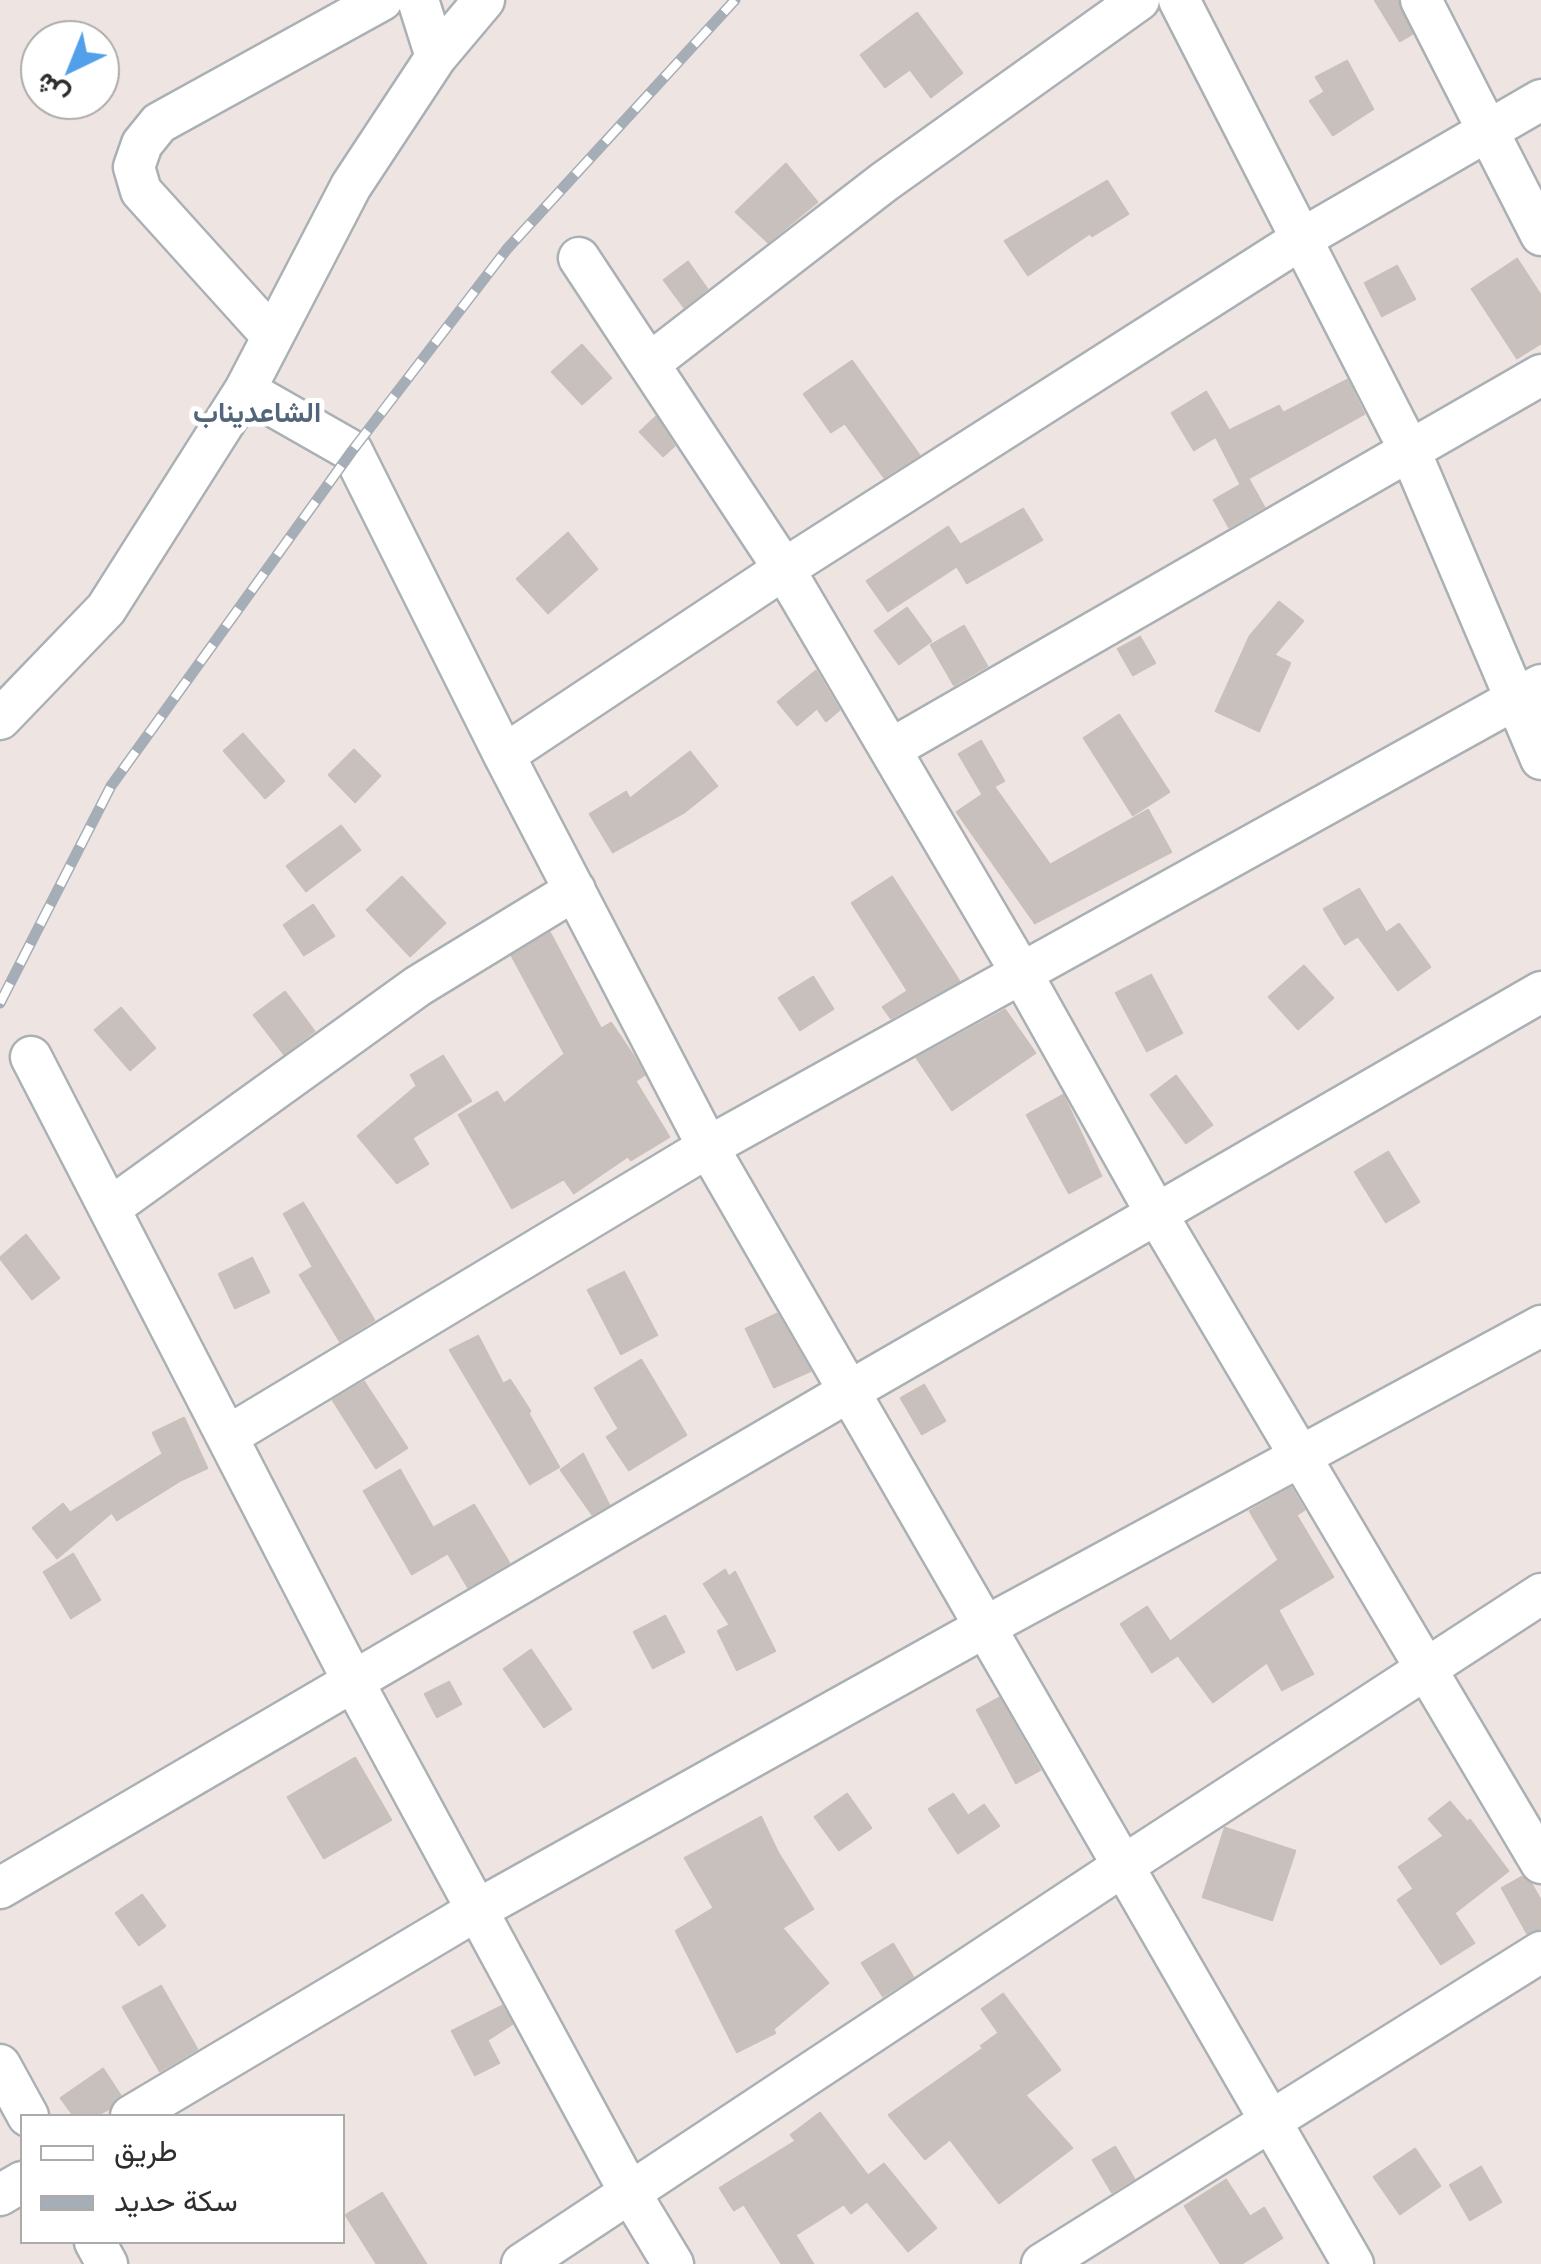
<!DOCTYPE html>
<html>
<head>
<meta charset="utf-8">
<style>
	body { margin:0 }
	#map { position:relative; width:1541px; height:2264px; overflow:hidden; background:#eee5e2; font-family:Lato,Vazirmatn,sans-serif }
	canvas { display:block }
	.legend { position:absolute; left:20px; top:2114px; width:325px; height:130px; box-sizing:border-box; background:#fff; border:2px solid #ababab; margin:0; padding:12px 18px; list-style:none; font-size:30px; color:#2e2e2e }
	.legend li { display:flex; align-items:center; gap:20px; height:50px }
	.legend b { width:50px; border:2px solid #ababab }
	.north { position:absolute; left:20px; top:20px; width:100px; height:100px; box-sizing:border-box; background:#fff; border:2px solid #ababab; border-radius:50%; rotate:223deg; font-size:28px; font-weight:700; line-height:40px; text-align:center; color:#2e2e2e }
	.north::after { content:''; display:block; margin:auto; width:35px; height:45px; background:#529fea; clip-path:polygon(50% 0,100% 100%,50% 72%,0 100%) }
</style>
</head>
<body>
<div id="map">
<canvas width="1541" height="2264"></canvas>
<ul class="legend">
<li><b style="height:12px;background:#fff"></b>طريق</li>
<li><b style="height:12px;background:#a5adb6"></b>سكة حديد</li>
</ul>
<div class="north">ش</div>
</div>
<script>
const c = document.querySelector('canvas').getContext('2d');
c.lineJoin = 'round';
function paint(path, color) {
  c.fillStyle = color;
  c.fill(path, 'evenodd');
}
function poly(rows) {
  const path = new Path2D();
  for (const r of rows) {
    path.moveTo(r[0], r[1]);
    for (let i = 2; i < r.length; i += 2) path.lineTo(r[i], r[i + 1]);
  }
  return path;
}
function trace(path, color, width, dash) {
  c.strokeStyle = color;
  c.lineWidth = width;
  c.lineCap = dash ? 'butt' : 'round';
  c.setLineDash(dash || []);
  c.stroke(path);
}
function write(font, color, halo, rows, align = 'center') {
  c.font = font + ' Lato,Vazirmatn,sans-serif';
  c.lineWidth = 10;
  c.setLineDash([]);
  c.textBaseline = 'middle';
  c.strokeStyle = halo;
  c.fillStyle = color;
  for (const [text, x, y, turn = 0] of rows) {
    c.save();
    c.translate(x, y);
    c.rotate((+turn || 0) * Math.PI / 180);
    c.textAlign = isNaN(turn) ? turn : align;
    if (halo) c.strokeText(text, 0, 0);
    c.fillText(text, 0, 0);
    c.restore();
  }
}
const building = poly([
	[1375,0,1397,0,1412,34,1400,41,1375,0],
	[917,13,962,73,931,97,910,69,885,87,861,55,917,13],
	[1347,61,1373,109,1333,135,1310,101,1325,92,1316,77,1347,61],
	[786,164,817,202,768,242,736,212,786,164],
	[1107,181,1128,214,1092,236,1090,233,1028,275,1005,241,1107,181],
	[1517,259,1541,296,1541,343,1517,358,1472,289,1517,259],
	[688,262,707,289,684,307,664,280,688,262],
	[1397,266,1415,299,1382,316,1365,283,1397,266],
	[582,345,611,378,582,404,552,372,582,345],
	[852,361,919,455,884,477,845,423,831,432,804,394,852,361],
	[1347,380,1364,414,1240,483,1216,437,1279,406,1283,413,1347,380],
	[1206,392,1228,429,1194,450,1172,413,1206,392],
	[656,417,674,446,663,456,640,432,656,417],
	[1249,480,1264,507,1229,527,1214,500,1249,480],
	[1023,509,1042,540,967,583,957,566,888,611,867,581,948,527,960,545,1023,509],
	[568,533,597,569,548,613,517,579,568,533],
	[1279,602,1303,621,1274,655,1290,663,1259,731,1216,711,1250,636,1279,602],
	[907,608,931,641,899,664,875,631,907,608],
	[964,626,987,666,954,685,931,645,964,626],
	[1140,637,1155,663,1133,675,1118,649,1140,637],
	[816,671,839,710,826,721,817,708,797,725,778,702,816,671],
	[1119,715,1169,792,1133,815,1084,738,1119,715],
	[243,734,284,781,265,798,224,751,243,734],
	[981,741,1004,781,982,793,959,754,981,741],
	[354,750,380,776,355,802,329,775,354,750],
	[690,752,717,786,683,813,613,852,590,814,626,792,630,799,690,752],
	[994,787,1050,865,1148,810,1171,852,1035,923,957,812,994,787],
	[341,826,360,850,306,891,287,866,341,826],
	[402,877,445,923,410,956,367,910,402,877],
	[892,877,959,981,891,1018,883,1007,908,991,852,903,892,877],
	[1359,889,1386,933,1399,924,1430,967,1398,990,1358,936,1345,944,1324,909,1359,889],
	[313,905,334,936,304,955,284,925,313,905],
	[550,933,601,1029,611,1023,634,1057,644,1075,635,1081,669,1137,631,1160,628,1156,574,1193,564,1179,512,1208,459,1115,497,1092,504,1104,565,1054,512,956,550,933],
	[1304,966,1333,998,1298,1029,1269,997,1304,966],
	[1151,975,1182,1033,1147,1051,1116,993,1151,975],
	[813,977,833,1009,800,1030,779,998,813,977],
	[285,992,314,1031,284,1054,254,1015,285,992],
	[121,1008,155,1048,130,1070,95,1030,121,1008],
	[1005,1010,1035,1053,952,1110,917,1058,1005,1010],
	[443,1056,471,1101,412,1138,428,1164,397,1183,358,1136,417,1086,411,1075,443,1056],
	[1176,1076,1212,1125,1186,1143,1151,1095,1176,1076],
	[1063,1095,1101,1176,1069,1193,1027,1115,1063,1095],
	[1388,1152,1419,1202,1386,1222,1355,1172,1388,1152],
	[303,1203,374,1320,340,1341,300,1275,313,1267,284,1214,303,1203],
	[26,1235,59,1278,32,1299,0,1258,26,1235],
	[252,1258,269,1292,235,1308,219,1274,252,1258],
	[624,1272,657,1335,621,1354,588,1290,624,1272],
	[777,1314,810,1371,774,1387,746,1329,777,1314],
	[478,1336,503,1384,510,1380,530,1411,528,1413,559,1467,530,1484,450,1350,478,1336],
	[641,1360,686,1435,629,1470,607,1437,619,1429,595,1388,641,1360],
	[364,1382,407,1448,376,1468,333,1400,364,1382],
	[924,1385,945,1421,922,1434,901,1398,924,1385],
	[184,1418,207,1468,181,1480,117,1520,112,1512,57,1558,33,1528,63,1504,70,1513,163,1454,153,1433,184,1418],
	[583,1454,609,1505,592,1514,561,1470,583,1454],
	[400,1470,433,1528,474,1505,509,1563,468,1587,448,1553,412,1574,364,1491,400,1470],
	[1291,1488,1304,1510,1296,1515,1333,1577,1278,1610,1313,1674,1282,1690,1267,1662,1213,1702,1178,1655,1152,1672,1121,1624,1147,1607,1170,1642,1279,1560,1250,1511,1291,1488],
	[73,1554,100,1600,71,1618,44,1572,73,1554],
	[725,1570,729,1577,735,1572,775,1651,737,1670,718,1631,730,1625,704,1584,725,1570],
	[665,1616,684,1652,653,1668,634,1632,665,1616],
	[531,1650,571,1709,544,1727,504,1669,531,1650],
	[449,1682,461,1704,437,1717,425,1694,449,1682],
	[999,1698,1040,1770,1016,1783,977,1710,999,1698],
	[355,1758,391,1820,324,1858,288,1797,355,1758],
	[847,1794,871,1828,839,1850,815,1817,847,1794],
	[953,1794,968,1816,984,1805,999,1826,958,1853,929,1809,953,1794],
	[1450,1802,1467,1822,1470,1820,1508,1871,1454,1913,1474,1943,1441,1964,1398,1900,1414,1889,1399,1867,1444,1836,1429,1819,1450,1802],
	[761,1817,778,1853,813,1909,782,1928,828,1983,773,2029,775,2033,737,2052,676,1931,714,1908,685,1858,761,1817],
	[1225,1828,1295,1851,1272,1920,1203,1897,1225,1828],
	[1522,1877,1532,1885,1541,1901,1541,1928,1527,1933,1502,1888,1522,1877],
	[142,1895,165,1926,139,1945,116,1913,142,1895],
	[893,1944,913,1977,883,1996,862,1963,893,1944],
	[161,1986,197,2049,160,2071,123,2007,161,1986],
	[1003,1994,1060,2070,1025,2095,1072,2148,999,2203,950,2139,925,2159,889,2115,984,2048,981,2046,999,2033,982,2009,1003,1994],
	[502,2006,512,2024,487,2040,499,2063,475,2075,452,2031,502,2006],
	[103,2069,120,2095,109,2109,95,2116,74,2116,61,2098,103,2069],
	[820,2113,868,2176,884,2164,936,2228,908,2251,867,2201,851,2213,844,2204,795,2235,813,2264,782,2264,744,2204,734,2210,720,2188,796,2141,791,2135,820,2113],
	[1115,2147,1134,2179,1112,2192,1093,2160,1115,2147],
	[1415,2149,1440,2186,1400,2214,1374,2177,1415,2149],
	[1481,2167,1501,2202,1470,2220,1450,2185,1481,2167],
	[1226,2180,1250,2217,1264,2208,1282,2238,1241,2264,1221,2264,1185,2206,1226,2180],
	[382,2193,426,2264,377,2264,346,2215,382,2193]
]);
const minor = poly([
	[418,0,436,57],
	[1179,0,1410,451,1541,759],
	[1421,0,1541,235],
	[579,258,784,569,1022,974,1156,1213,1541,1863],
	[272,336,141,191,134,167,142,144,159,123,382,0],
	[650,363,884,182,1139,0],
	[245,390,352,451,504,755,708,1147,1353,2264],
	[0,719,106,609,245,390,351,186,436,57,484,0],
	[891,749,1541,375],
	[504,755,784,569,1303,238,1541,100],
	[31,1057,353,1681,629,2191,673,2264],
	[110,1208,418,986,575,890],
	[228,1436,708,1147,1541,685],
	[0,1888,848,1392,1541,992],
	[0,2065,28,2116],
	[131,2116,477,1910,985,1627,1541,1326],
	[0,2195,22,2182],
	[95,2242,107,2264],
	[522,2264,1123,1866,1541,1594],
	[1042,2264,1541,1952]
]);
const rail = poly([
	[0,1003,111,786,352,451,507,249,735,0]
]);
const neighbourhoodNames = [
	["الشاعديناب",257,413]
];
paint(building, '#c7c0bd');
trace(building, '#c9c0bb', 2.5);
trace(minor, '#abb0b5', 45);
trace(minor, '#fff', 40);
trace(rail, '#a5adb6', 11);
trace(rail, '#fff', 8, [22]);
write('bold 28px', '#51667b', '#fff', neighbourhoodNames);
</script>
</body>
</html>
